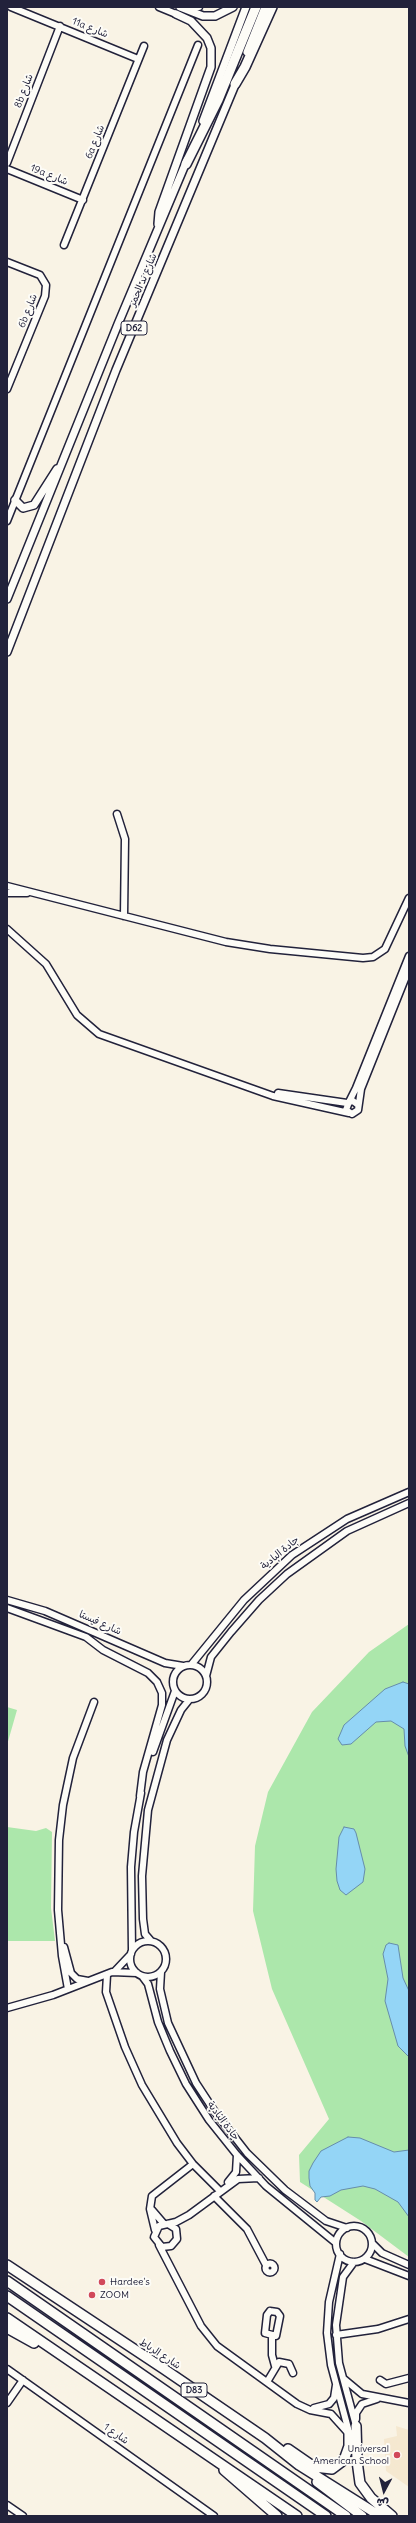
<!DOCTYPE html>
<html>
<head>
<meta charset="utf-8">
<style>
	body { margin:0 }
	#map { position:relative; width:416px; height:2523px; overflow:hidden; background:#f9f3e5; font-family:Delius,"Playpen Sans Arabic",sans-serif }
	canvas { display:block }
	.frame { position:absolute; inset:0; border:8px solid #22223b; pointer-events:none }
	.north { position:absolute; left:364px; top:2471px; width:40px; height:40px; -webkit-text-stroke:3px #fdfcf7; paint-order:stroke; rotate:187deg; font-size:11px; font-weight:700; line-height:16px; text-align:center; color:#22223b }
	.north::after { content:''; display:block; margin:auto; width:14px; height:18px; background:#22223b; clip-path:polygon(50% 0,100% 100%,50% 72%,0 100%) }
</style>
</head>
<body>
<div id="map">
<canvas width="416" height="2523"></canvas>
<div class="frame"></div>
<div class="north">ش</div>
</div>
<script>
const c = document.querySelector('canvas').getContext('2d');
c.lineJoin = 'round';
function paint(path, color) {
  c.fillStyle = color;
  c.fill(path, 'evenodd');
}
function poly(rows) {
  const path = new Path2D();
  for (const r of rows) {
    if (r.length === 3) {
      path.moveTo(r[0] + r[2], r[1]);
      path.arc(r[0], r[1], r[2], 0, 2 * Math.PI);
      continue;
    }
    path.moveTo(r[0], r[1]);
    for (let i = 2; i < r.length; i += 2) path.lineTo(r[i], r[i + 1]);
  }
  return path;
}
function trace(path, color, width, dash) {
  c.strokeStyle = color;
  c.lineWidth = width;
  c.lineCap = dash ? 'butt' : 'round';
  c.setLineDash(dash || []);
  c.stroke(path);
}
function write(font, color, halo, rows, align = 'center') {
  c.font = font + ' Delius,"Playpen Sans Arabic",sans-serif';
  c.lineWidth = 4;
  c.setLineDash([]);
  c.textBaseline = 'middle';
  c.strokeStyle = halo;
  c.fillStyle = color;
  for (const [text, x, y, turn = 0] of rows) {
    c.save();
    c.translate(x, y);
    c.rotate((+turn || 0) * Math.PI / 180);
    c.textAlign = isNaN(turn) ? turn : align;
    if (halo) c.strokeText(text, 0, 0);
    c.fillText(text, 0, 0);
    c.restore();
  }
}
const built = poly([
	[396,2426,409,2430,409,2487,386,2471,384,2439,397,2436]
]);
const green = poly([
	[409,1624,409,2257,361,2221,300,2182,299,2155,329,2119,272,1989,253,1911,255,1846,268,1792,312,1712,369,1652],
	[7,1707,17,1710,7,1745],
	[7,1827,36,1831,46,1828,52,1832,51,1908,55,1941,7,1941]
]);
const water = poly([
	[403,1682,409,1684,409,1757,405,1746,404,1729,391,1721,376,1722,351,1744,342,1745,338,1739,344,1725,385,1689,403,1682],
	[344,1827,354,1829,356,1833,365,1869,363,1882,346,1895,340,1890,337,1881,336,1869,339,1837,344,1827],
	[389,1943,398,1945,403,1978,409,1991,409,2057,398,2046,385,2001,388,1979,383,1954,386,1945,389,1943],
	[348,2137,360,2138,394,2152,409,2150,409,2217,398,2202,375,2189,363,2186,341,2190,330,2196,321,2197,317,2202,315,2200,315,2193,310,2186,309,2178,309,2171,313,2163,321,2151,348,2137]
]);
const minor = poly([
	[11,7,138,59],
	[159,7,176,14],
	[184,7,199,7],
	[7,163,60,26],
	[7,169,83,200],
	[64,245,144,46],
	[7,262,40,275,46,285,45,296,7,389],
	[7,521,198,45],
	[117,814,125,839,124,916],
	[7,886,226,942,270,949,363,958,373,957,385,949,409,898],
	[7,893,27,893],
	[7,929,46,964,77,1015,99,1034,273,1096,349,1113],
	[278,1093,347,1103],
	[349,1102,356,1088,409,956],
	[358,1105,353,1101,349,1102,346,1110,352,1114,358,1110,361,1089,409,969],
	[7,1600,45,1611,165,1663,183,1666],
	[7,1608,86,1637,103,1650,148,1673,157,1682,162,1693,162,1705,143,1772,140,1796],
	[190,1682,17],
	[191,1665,244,1600,292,1555,347,1519,409,1492],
	[206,1676,211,1657,231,1632,259,1600,287,1574,347,1531,409,1503],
	[153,1752,175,1691],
	[151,1941,145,1934,143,1919,142,1876,148,1810,167,1740,181,1710,189,1700],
	[148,1959,18],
	[64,1947,71,1973,77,1979,88,1981],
	[132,1950,131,1867,134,1832,141,1793],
	[114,1972,131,1954],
	[161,1972,160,1989,168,2023,196,2083,215,2112,247,2153,285,2190,326,2221,347,2228],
	[107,1975,106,1992,125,2047,142,2085,177,2143,193,2164,220,2191],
	[142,1976,148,1984,158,2022,170,2051,186,2084,209,2120,237,2155,266,2186,336,2243],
	[68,1989,62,1956,58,1910,59,1840,63,1805,73,1758,94,1702],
	[7,2008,53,1995,112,1972,137,1973],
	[228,2182,236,2172,237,2155],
	[214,2196,247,2229,266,2265],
	[152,2210,164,2224],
	[168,2224,176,2229,177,2239,171,2246,162,2247,154,2237,159,2226,176,2222,189,2215,238,2179,259,2178],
	[354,2244,18],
	[155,2230,150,2209,152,2196,193,2164],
	[372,2243,382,2253,409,2265],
	[159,2245,201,2326,217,2346,297,2404,310,2410,331,2414,349,2434],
	[340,2254,329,2302,327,2333,331,2365,349,2432],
	[365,2259,409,2276],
	[354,2262,343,2277,336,2325,339,2363,356,2426],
	[270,2268,4.5],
	[270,2311,277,2312,280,2316,276,2336,265,2333,267,2315,270,2311],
	[336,2335,378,2329,409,2319],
	[272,2336,272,2355,275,2366],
	[7,2369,214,2516],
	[344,2379,362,2394,409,2403],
	[380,2380,386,2384,409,2378],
	[267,2382,279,2362,289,2364,293,2373],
	[7,2403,23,2380],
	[314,2408,329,2404,334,2398,336,2385],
	[356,2419,356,2413,362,2404,377,2399],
	[7,2505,23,2516]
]);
const major = poly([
	[180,7,203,16,215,16,233,7],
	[247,52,265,7],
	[203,121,246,7],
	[158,224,159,212,211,67,211,48,207,38,191,21,176,14],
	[15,500,23,508,34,505,57,469],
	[7,599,118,324,187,160],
	[7,652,116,370,237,80]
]);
const highway = poly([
	[235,84,245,67,272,7],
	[186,164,218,100,256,7],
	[7,2265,164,2369,265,2438,299,2465,380,2516],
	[7,2281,346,2516],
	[7,2296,326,2516],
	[7,2318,297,2516],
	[7,2328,34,2343],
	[356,2426,357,2461,360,2483,371,2498,392,2516],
	[288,2449,314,2467,332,2469,344,2460,349,2446,349,2434],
	[224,2470,277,2516],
	[317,2482,362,2516]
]);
const markers = [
	[102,2282,4,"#d1495b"],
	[92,2295,4,"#d1495b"],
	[397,2455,4,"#d1495b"]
];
const shields = [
	[134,328,26],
	[194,2390,26]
];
const shieldNames = [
	["D62",134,328],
	["D83",194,2390]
];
const streetNames = [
	["11a شارع",90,28,22],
	["8b شارع",24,91,-69],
	["6a شارع",95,142,-68],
	["19a شارع",49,175,22],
	["شارع ند الحمر",143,280,-67],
	["6b شارع",28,311,-68],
	["جادة البادية",280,1553,-39],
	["شارع فيستا",100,1623,24],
	["جادة البادية",223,2121,53],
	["شارع الرباط",160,2354,33],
	["شارع 1",116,2434,35]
];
const poiNames = [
	["Hardee's",110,2282],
	["ZOOM",100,2295],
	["Universal",389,2449,"right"],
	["American School",389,2461,"right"]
];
paint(built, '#f5e8d0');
paint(green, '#ace7ab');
paint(water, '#94d5f6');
trace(water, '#668dab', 1);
trace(minor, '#22223b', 9);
trace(major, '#22223b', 10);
trace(highway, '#22223b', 12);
trace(minor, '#fdfcf7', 6);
trace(major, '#fdfcf7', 7);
trace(highway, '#fdfcf7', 9);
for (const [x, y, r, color] of markers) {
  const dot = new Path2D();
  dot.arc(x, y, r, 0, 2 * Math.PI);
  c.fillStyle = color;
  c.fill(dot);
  trace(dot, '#fdfcf7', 1.5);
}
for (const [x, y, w] of shields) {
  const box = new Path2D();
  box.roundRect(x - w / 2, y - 7, w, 14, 3);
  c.fillStyle = '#fdfcf7';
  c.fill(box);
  trace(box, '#22223b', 1);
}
write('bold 9px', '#22223b', null, shieldNames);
write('10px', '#22223b', '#fdfcf7', streetNames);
write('10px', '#22223b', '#fdfcf7', poiNames, 'left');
</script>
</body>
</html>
